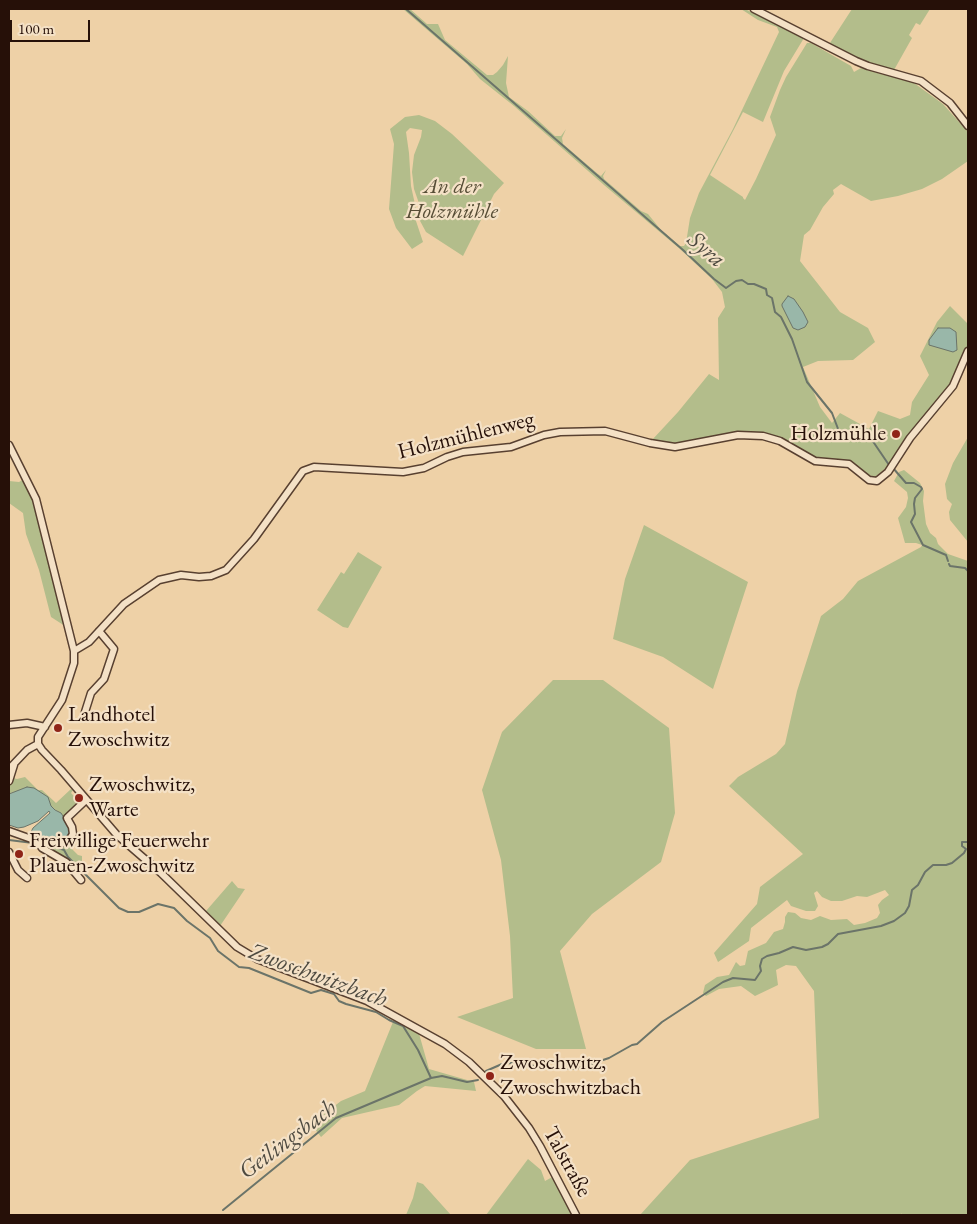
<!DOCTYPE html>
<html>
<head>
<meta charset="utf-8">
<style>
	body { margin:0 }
	#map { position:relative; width:977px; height:1224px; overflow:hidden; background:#eed1a7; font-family:"EB Garamond",serif }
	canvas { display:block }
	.frame { position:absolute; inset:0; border:10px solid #261008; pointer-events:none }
	.scale { position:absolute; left:10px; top:20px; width:80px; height:22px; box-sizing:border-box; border:2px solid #261008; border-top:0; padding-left:6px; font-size:15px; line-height:18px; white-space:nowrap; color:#261008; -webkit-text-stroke:4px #f4e1c6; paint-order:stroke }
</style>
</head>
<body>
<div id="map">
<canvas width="977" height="1224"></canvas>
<div class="frame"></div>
<div class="scale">100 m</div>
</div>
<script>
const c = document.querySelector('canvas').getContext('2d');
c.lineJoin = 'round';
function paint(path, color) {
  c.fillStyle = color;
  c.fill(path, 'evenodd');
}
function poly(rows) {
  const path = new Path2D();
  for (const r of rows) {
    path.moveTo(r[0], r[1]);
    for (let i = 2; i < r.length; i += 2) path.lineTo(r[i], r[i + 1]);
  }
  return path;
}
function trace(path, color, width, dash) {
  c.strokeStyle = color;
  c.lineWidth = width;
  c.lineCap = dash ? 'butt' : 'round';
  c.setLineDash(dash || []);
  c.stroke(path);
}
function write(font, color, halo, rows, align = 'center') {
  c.font = font + ' "EB Garamond",serif';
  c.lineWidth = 4.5;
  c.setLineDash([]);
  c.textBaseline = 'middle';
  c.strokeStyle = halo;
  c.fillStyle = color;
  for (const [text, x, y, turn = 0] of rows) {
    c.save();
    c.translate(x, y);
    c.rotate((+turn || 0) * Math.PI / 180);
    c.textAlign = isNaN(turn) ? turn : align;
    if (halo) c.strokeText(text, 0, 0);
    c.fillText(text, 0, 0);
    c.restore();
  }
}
const green = poly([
	[403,9,410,9,427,24,438,24,445,40,487,75,493,75,497,72,503,65,508,56,506,83,509,97,528,111,555,136,561,136,566,129,562,138,563,144,598,174,601,176,606,170,603,176,604,179,641,211,648,214,661,230,680,246,684,246,686,243,690,218,699,193,733,129,779,32,777,27,758,20,741,9,745,9,804,38,784,71,763,122,743,112,710,175,743,197,743,198,745,200,756,179,776,135,770,117,780,90,786,77,807,43,811,43,851,66,854,72,861,68,884,75,894,75,914,83,943,104,968,132,968,161,942,179,922,189,898,196,871,201,841,184,833,190,834,194,823,207,810,230,804,235,800,261,840,312,868,328,875,342,853,360,818,361,803,367,820,407,832,423,840,413,869,429,878,411,900,419,910,415,912,402,929,375,920,356,937,322,950,306,968,324,968,351,953,386,904,443,887,467,875,477,862,473,851,462,811,458,803,451,785,441,758,433,738,431,696,440,675,443,661,442,652,440,678,412,709,374,719,380,718,318,725,307,722,292,712,279,680,249,604,185,514,106,480,79,467,64],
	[852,9,930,9,920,25,916,23,909,35,912,38,894,70,870,65,828,46],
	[419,115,435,121,452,134,504,183,494,194,463,256,426,232,419,219,421,209,414,189,412,172,414,155,421,137,422,130,410,128,406,132,409,153,411,186,416,209,415,218,423,242,412,249,396,228,389,209,394,144,390,129,405,117],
	[968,437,968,542,950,520,949,512,952,504,947,499,945,484,953,463],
	[904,470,920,483,924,491,923,501,926,524,930,533,936,538,938,544,948,554,968,561,968,1215,902,1215,901,1213,901,1215,640,1215,690,1160,819,1118,814,991,796,966,786,965,776,970,778,985,755,996,741,986,719,989,706,996,703,993,705,985,717,977,729,975,736,962,740,966,745,965,748,951,766,943,774,932,783,929,785,922,785,917,788,912,795,913,801,918,811,920,820,916,831,920,847,919,854,925,865,923,877,918,880,913,878,905,882,900,889,895,885,890,867,897,857,896,842,901,831,901,822,897,817,891,814,893,818,906,815,911,806,911,791,906,787,900,751,928,749,941,718,962,714,953,757,904,760,887,803,854,729,786,738,777,776,754,785,744,797,691,821,616,843,599,858,581,921,547,922,545,916,543,905,543,898,518,906,507,908,498,907,492,894,481,899,472],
	[26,478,36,499,68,628,51,617,39,570,26,534,23,513,9,503,9,481,19,482],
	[644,525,748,582,713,689,663,657,613,639,625,579],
	[358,552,382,567,348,628,343,627,317,610,341,572,344,574],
	[553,680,603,680,669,728,675,813,661,862,592,914,560,951,586,1049,536,1049,457,1017,513,998,510,936,501,860,482,790,502,732],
	[25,777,38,790,42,790,56,803,71,789,73,790,71,793,81,803,65,818,51,806,13,792,9,794,9,783,13,778,17,779],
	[44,843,67,844,78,855,82,856,82,876,43,846],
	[232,881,238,888,245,889,220,926,206,911],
	[395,1017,418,1030,429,1069,474,1082,476,1091,425,1086,417,1091,399,1105,342,1118,321,1137,311,1124,341,1101,365,1091],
	[528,1159,541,1170,545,1181,556,1175,576,1215,486,1215],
	[417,1182,423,1184,451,1215,406,1215,413,1198]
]);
const water = poly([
	[788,296,794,299,803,312,808,322,805,327,798,330,793,328,782,306,782,304,788,296],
	[938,328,950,328,956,332,957,350,953,352,929,345,929,340,938,328],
	[27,787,34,788,48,797,51,806,55,810,61,813,71,828,69,835,66,839,61,842,41,839,33,836,31,832,33,828,50,813,49,811,38,821,24,827,18,828,9,825,9,794,27,787]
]);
const stream = poly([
	[406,9,683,250,714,279,726,288,736,281,742,280,748,284,754,284,766,289,767,295,772,298,775,312,781,317,792,339,807,382,832,413,840,434,845,438,872,440,889,465],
	[893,468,906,483,914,483,921,487,922,489,915,498,914,504,915,514,911,522,923,545,946,555,948,561],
	[949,564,950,566,965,568,968,571],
	[9,840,33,843],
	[56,847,64,850,68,857,119,908,128,912,139,912,158,904,174,908,187,921,210,938,218,951,239,967,249,968,311,993,321,990,334,994,339,1001,346,1004,376,1012,389,1020,403,1026,418,1050,431,1078,442,1076,467,1082,478,1080],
	[486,1071,502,1064,511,1063,561,1069,576,1069,609,1058,632,1045,637,1044,662,1022,723,982,733,978,755,980,761,971,760,966,762,959,767,956,779,953,793,947,806,950,822,947,828,944,838,934,881,926,894,921,905,913,909,906,912,890,918,885,925,872,933,865,946,865,952,863,964,853,966,849,962,846,962,842,968,842],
	[223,1210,336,1118,431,1078]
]);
const minor = poly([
	[754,9,856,61,868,66,921,81,950,103,968,126],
	[9,445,36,499,74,651,74,663,62,700,38,737,38,744],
	[74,651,89,642,124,604,159,580,181,575,199,577,211,576,226,570,254,539,303,471,314,467,403,472,424,468,447,457,463,452,511,447,544,435,560,432,605,431,650,443,675,447,738,435,763,436,780,441,815,461,849,464,869,480,877,481,888,472,910,438,953,386,968,351],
	[85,712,91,693,104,679,114,649,99,631],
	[9,725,27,723,45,727],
	[38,744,42,750,61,770,117,835,161,873,237,947,257,959,367,1001,445,1044,469,1062,504,1096,529,1128,540,1146,576,1215],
	[9,769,27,750,38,744],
	[9,781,14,765],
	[9,831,37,841,42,848,66,862,81,880],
	[37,841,57,844,68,842,73,834,72,827,67,818,86,800],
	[9,852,18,870,27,878]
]);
const markers = [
	[896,434,5,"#8f2418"],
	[58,728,5,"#8f2418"],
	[79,798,5,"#8f2418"],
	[19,854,5,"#8f2418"],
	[490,1076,5,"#8f2418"]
];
const parkNames = [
	["An der",452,187],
	["Holzmühle",452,212]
];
const poiNames = [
	["Holzmühle",886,434,"right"],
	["Landhotel",68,715],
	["Zwoschwitz",68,740],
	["Zwoschwitz,",89,785],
	["Warte",89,810],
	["Freiwillige Feuerwehr",29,841],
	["Plauen-Zwoschwitz",29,866],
	["Zwoschwitz,",500,1063],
	["Zwoschwitzbach",500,1088]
];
const streetNames = [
	["Holzmühlenweg",466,436,-14],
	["Talstraße",567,1162,61]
];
const waterNames = [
	["Syra",706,250,41],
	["Zwoschwitzbach",318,976,20],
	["Geilingsbach",288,1140,-37]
];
paint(green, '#b3bd8b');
paint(water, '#99b7a9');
trace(water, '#6b7469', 1);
trace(stream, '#6b7469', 2);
trace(minor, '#584030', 9);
trace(minor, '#f4e1c6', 6);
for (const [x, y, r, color] of markers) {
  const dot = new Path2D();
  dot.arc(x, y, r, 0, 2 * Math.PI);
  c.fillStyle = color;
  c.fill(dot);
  trace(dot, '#f4e1c6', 2);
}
write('italic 22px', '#574d36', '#f4e1c6', parkNames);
write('22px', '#261008', '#f4e1c6', poiNames, 'left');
write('22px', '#261008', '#f4e1c6', streetNames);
write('italic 24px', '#4e4a40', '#f4e1c6', waterNames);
</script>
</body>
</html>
